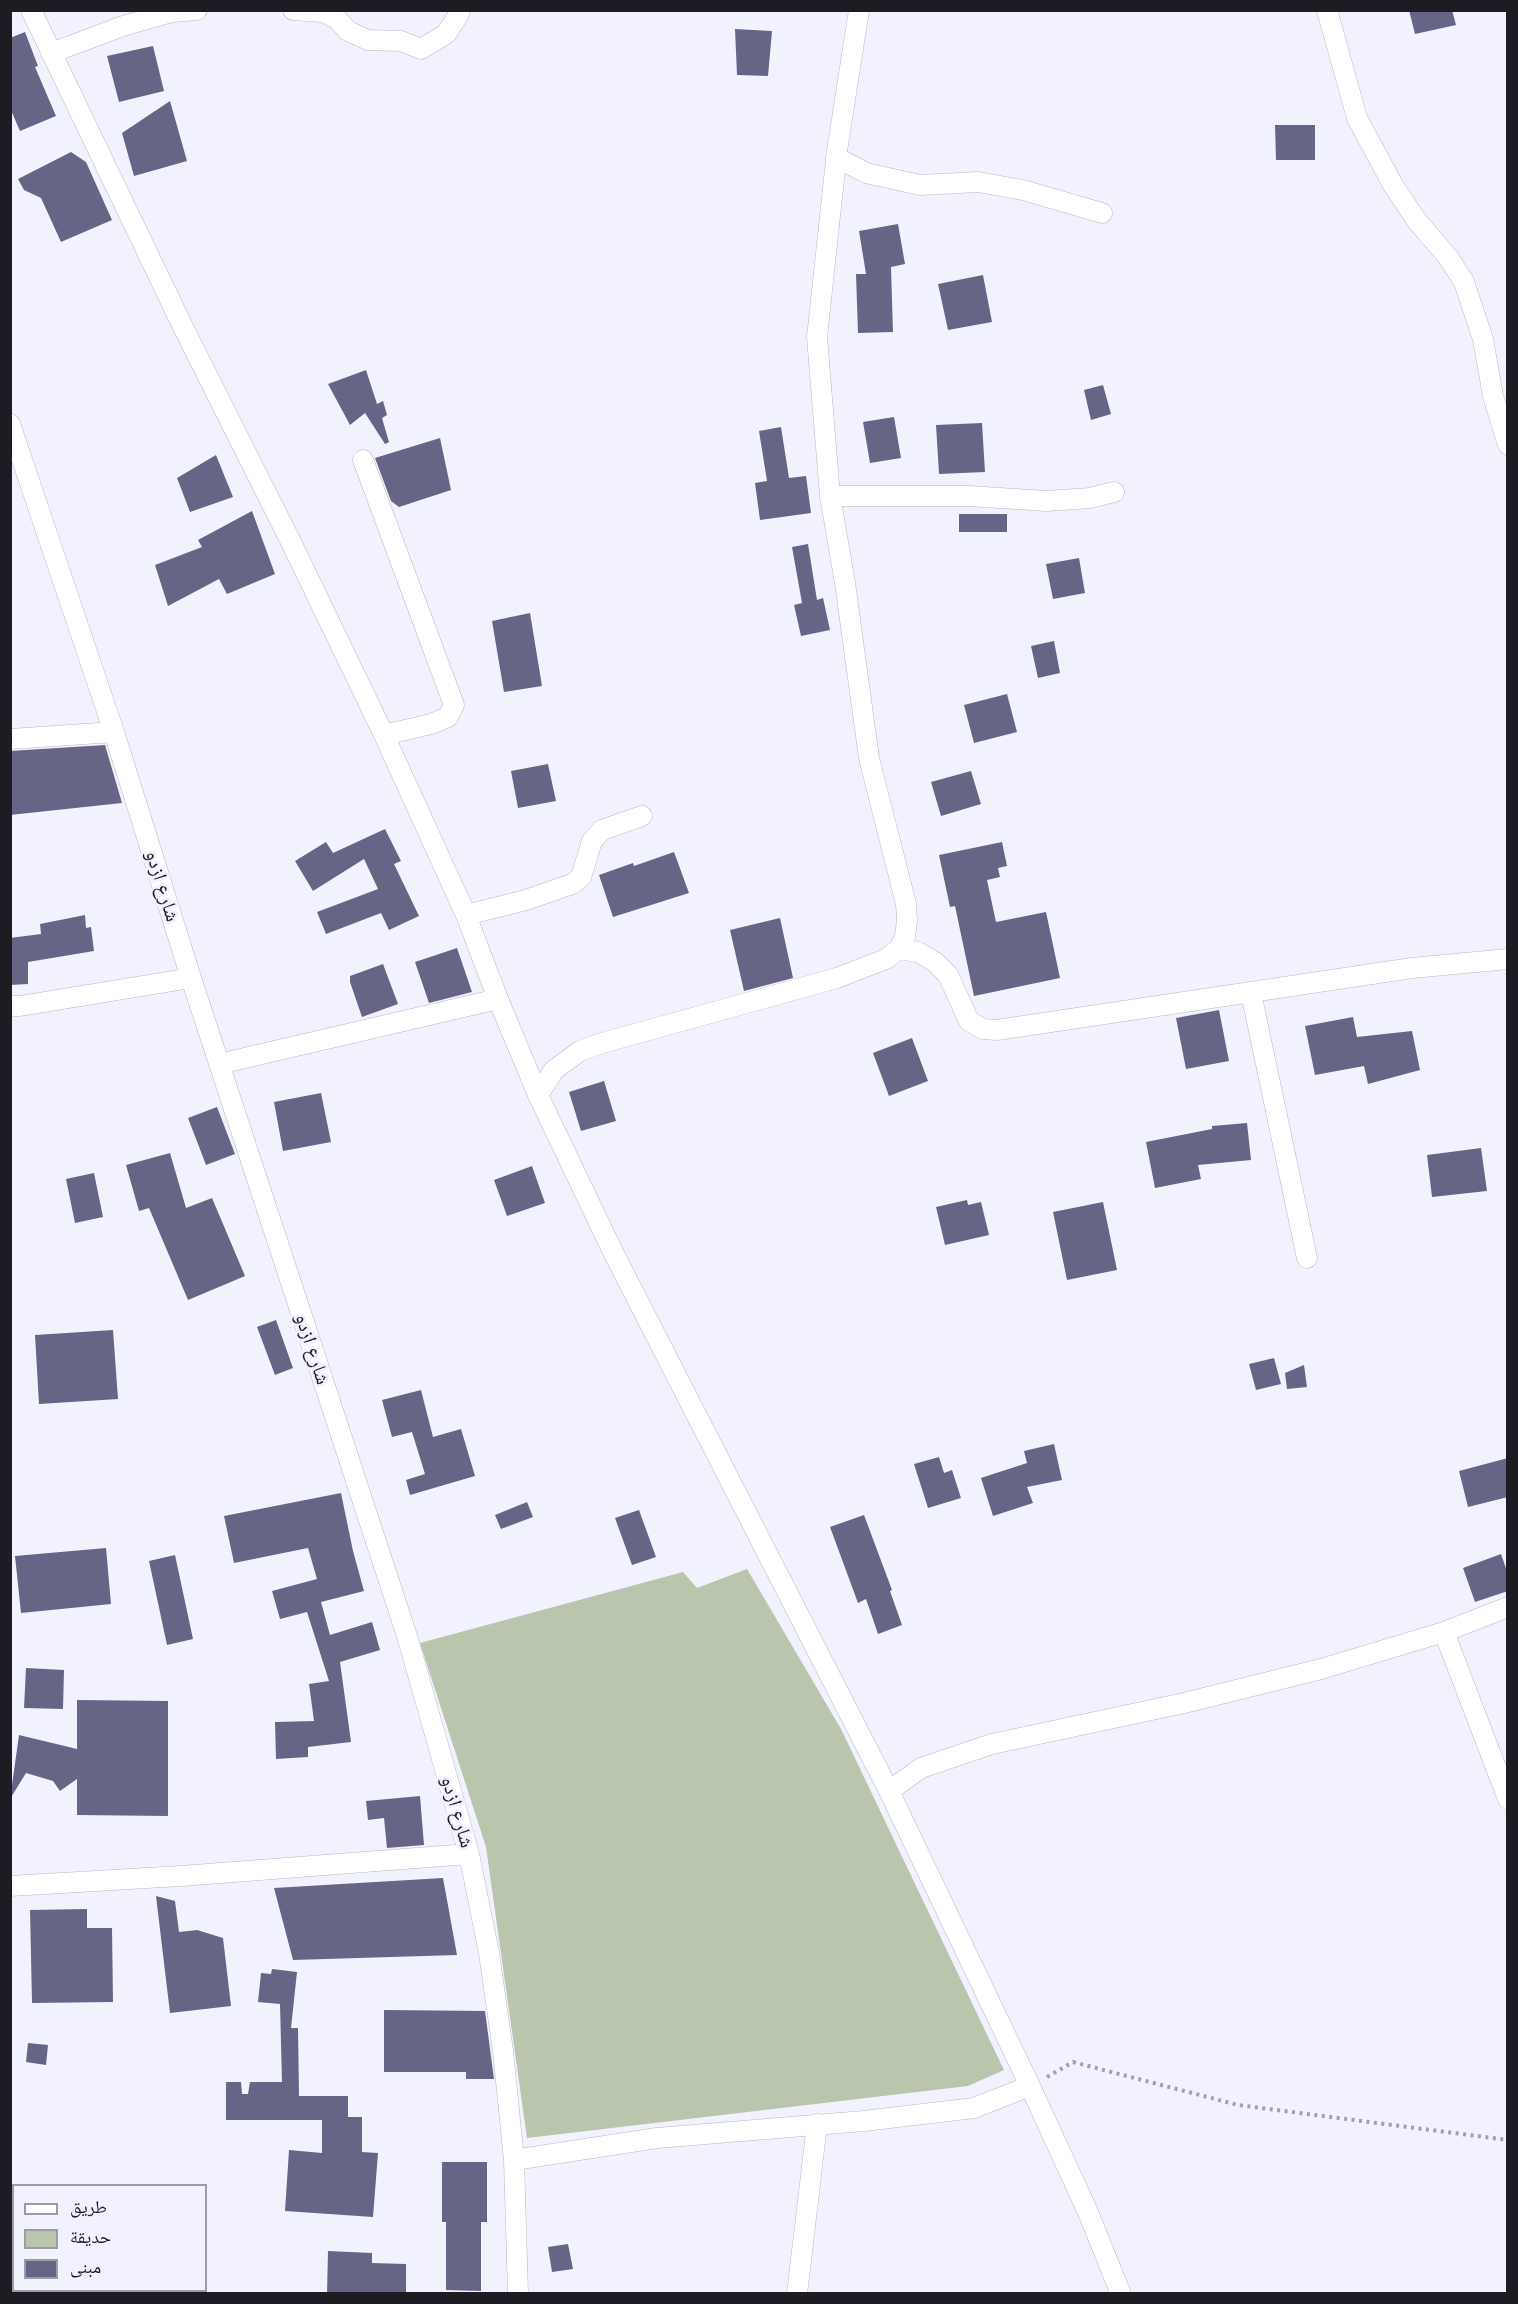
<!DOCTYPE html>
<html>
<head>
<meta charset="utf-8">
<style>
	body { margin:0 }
	#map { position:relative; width:1518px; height:2304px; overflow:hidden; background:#f2f2ff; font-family:"PT Sans","Noto Naskh Arabic",sans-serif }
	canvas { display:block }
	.frame { position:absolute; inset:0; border:12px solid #1c1c22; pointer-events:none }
	.legend { position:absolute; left:12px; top:2184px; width:195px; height:108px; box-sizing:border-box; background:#f2f2ff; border:2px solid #9c9ca7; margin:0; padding:8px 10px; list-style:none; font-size:18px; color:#1c1c22 }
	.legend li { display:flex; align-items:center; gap:12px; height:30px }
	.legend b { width:30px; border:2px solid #9c9ca7 }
</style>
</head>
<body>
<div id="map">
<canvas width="1518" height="2304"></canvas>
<div class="frame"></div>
<ul class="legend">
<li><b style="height:8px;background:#fff"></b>طريق</li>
<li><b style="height:16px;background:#b9c5ad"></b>حديقة</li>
<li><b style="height:16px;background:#676585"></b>مبنى</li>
</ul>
</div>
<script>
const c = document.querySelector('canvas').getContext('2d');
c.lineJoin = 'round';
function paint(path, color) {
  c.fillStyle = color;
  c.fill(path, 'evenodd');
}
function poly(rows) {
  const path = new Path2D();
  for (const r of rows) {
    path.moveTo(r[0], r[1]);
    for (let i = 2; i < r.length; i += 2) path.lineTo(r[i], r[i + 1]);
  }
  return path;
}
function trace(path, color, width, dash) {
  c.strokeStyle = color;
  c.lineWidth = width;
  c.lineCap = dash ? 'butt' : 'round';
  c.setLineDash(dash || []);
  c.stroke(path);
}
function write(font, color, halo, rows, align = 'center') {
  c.font = font + ' "PT Sans","Noto Naskh Arabic",sans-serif';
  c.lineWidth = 6;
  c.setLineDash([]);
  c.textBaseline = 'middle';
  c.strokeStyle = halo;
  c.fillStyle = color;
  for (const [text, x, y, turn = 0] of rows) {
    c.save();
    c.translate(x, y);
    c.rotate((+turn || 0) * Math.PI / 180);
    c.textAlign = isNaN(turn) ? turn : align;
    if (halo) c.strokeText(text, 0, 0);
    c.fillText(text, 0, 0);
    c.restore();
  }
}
const green = poly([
	[747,1569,841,1729,1004,2070,968,2086,527,2138,486,1847,420,1643,683,1572,697,1588]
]);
const building = poly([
	[1409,10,1452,10,1456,25,1415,34],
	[735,29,772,31,768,76,737,75],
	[25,32,38,66,35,67,56,116,20,131,10,108,10,38],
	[153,46,164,91,119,102,107,56],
	[170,101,187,161,134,176,122,133],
	[1275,125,1315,125,1315,160,1276,160],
	[71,152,86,162,112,220,61,242,41,198,24,190,18,179],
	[898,224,905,264,891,267,893,332,858,333,856,274,866,274,859,231],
	[983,275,992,322,948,330,938,284],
	[366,370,377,404,383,401,387,415,382,418,389,442,385,444,365,413,350,425,328,384],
	[1103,385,1111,414,1091,420,1084,390],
	[894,417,901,458,870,463,863,422],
	[982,423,985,472,939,474,936,425],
	[781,427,789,478,806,476,811,513,760,520,755,483,767,481,759,431],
	[440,438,451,490,399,507,391,501,375,458],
	[216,455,233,497,190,512,177,478],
	[252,511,275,574,227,594,219,579,168,606,155,565,202,547,198,540],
	[959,514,1007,514,1007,532,959,532],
	[808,544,817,600,823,598,830,630,801,636,794,605,802,603,792,547],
	[1079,558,1085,593,1053,599,1046,564],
	[530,613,542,686,504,692,492,621],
	[1054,641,1060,673,1038,678,1031,646],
	[1007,694,1017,732,974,743,964,705],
	[105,745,122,803,10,815,10,751],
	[548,764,556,801,518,808,511,771],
	[971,771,981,804,941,816,931,782],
	[385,829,401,861,394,864,419,916,389,930,381,913,326,934,317,912,378,889,364,859,313,891,295,861,326,842,333,853],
	[1002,842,1007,866,998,868,1000,877,987,880,996,922,1046,912,1060,978,974,996,955,906,950,907,939,855],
	[674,852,689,893,613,917,599,875,633,863,634,866],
	[85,915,86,928,91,927,94,951,28,962,28,984,10,985,10,938,41,934,40,924],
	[780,918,793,978,744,991,730,930],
	[457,948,472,992,429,1003,415,962],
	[383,964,398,1004,362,1017,350,982,350,976],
	[1219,1010,1229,1061,1186,1069,1176,1018],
	[1353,1017,1357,1037,1412,1031,1420,1070,1368,1084,1364,1066,1315,1075,1305,1026],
	[912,1038,928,1081,889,1096,873,1053],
	[604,1081,616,1121,581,1131,569,1092],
	[321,1093,331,1142,283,1151,274,1102],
	[217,1107,235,1154,206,1165,188,1118],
	[1247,1123,1251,1160,1198,1165,1201,1179,1155,1188,1146,1142,1212,1129,1212,1126],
	[1481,1148,1487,1191,1432,1197,1427,1155],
	[170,1153,186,1208,212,1198,245,1276,188,1300,149,1208,139,1211,126,1165],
	[532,1166,545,1203,507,1216,494,1180],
	[94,1173,103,1217,75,1223,66,1179],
	[967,1200,968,1205,981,1202,989,1235,945,1245,936,1207],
	[1103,1202,1117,1270,1067,1280,1053,1212],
	[276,1320,293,1368,275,1375,257,1327],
	[113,1330,118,1399,39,1404,35,1335],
	[1274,1358,1281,1384,1256,1390,1249,1364],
	[1304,1365,1307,1387,1287,1389,1285,1373],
	[421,1390,433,1437,461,1429,475,1476,410,1495,406,1480,425,1474,412,1432,392,1437,382,1400],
	[1054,1444,1062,1480,1027,1487,1033,1503,993,1516,981,1478,1027,1463,1024,1451],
	[939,1457,944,1473,952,1470,961,1498,928,1508,914,1464],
	[1508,1458,1508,1497,1468,1507,1459,1471],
	[341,1493,353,1551,364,1591,321,1602,330,1635,372,1622,380,1650,340,1662,351,1742,308,1747,308,1757,276,1759,275,1722,314,1721,309,1684,329,1681,307,1612,280,1619,272,1591,317,1579,308,1548,234,1563,224,1516],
	[527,1502,533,1517,501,1529,495,1515],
	[639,1510,656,1557,632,1565,615,1518],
	[864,1515,892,1590,890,1591,902,1625,878,1634,866,1599,858,1603,830,1527],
	[106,1548,111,1604,21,1613,15,1556],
	[1501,1554,1508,1574,1508,1591,1475,1602,1463,1568],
	[175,1555,193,1639,167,1645,149,1561],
	[26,1668,64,1670,63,1709,24,1708],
	[77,1700,168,1701,168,1816,77,1815,77,1779,60,1791,53,1781,26,1773,10,1799,19,1735,77,1749],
	[420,1796,424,1845,387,1848,384,1818,368,1820,366,1801],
	[443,1878,457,1955,293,1960,274,1888],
	[156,1896,175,1901,179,1932,197,1930,223,1938,231,2006,170,2013],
	[87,1909,87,1928,112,1928,113,2002,32,2003,30,1910],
	[272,1969,297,1972,291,2028,298,2028,299,2096,348,2096,348,2117,362,2117,362,2152,378,2153,373,2217,285,2211,289,2150,322,2153,322,2120,226,2120,226,2082,241,2082,242,2094,248,2094,250,2082,282,2082,280,2004,258,2002,261,1973,271,1974],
	[384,2010,485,2011,494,2079,466,2079,466,2072,384,2072],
	[28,2043,48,2045,46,2065,26,2062],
	[442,2162,487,2162,487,2222,481,2222,481,2291,446,2290,446,2222,442,2222],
	[568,2244,573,2269,552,2272,548,2247],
	[328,2251,372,2253,372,2263,406,2264,406,2294,327,2294]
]);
const path = poly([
	[1047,2077,1073,2062,1238,2105,1508,2140]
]);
const minor = poly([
	[31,10,183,327,291,542,384,735,466,915,498,999,538,1095,613,1252,889,1791,1030,2086,1087,2210,1121,2294],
	[293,10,323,12,337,19,348,31,368,40,401,41,421,49,446,34,459,14],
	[1327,10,1357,118,1393,185,1417,221,1448,257,1464,282,1483,339,1493,396,1508,445],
	[51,53,123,26,172,12,197,10],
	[836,157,866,173,920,185,978,182,1023,190,1102,213],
	[10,424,114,732,191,978,407,1636,469,1854,489,1953,503,2051,514,2160,518,2294],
	[363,460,454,705,448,717,431,724,384,735],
	[830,496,969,496,1046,501,1090,498,1114,492],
	[10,739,114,732],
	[466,915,526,900,572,884,581,877,592,841,602,830,642,816],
	[899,949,918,952,935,962,948,975,969,1021,983,1029,997,1030,1412,968,1508,959],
	[1251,993,1307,1258],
	[10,1006,20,1006,191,978],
	[219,1064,498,999],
	[538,1095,554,1070,580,1051,602,1043,837,978,886,959,899,949,905,937,907,920,906,904,869,758,845,583,830,496,817,337,837,151,859,10],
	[1444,1632,1508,1799],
	[889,1791,921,1768,992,1744,1184,1703,1321,1669,1444,1632,1508,1607],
	[10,1886,181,1876,469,1854],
	[514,2160,657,2138,864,2121,974,2108,1030,2086],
	[797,2294,817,2124]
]);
const streetNames = [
	["شارع ازدو",162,886,73],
	["شارع ازدو",312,1349,72],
	["شارع ازدو",457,1812,74]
];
paint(green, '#b9c5ad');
paint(building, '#676585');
trace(minor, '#b7b7c5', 21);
trace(path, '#a0a0aa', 4, [3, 4.5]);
trace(minor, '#fff', 20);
write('20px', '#1c1c22', '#f2f2ff', streetNames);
</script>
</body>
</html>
